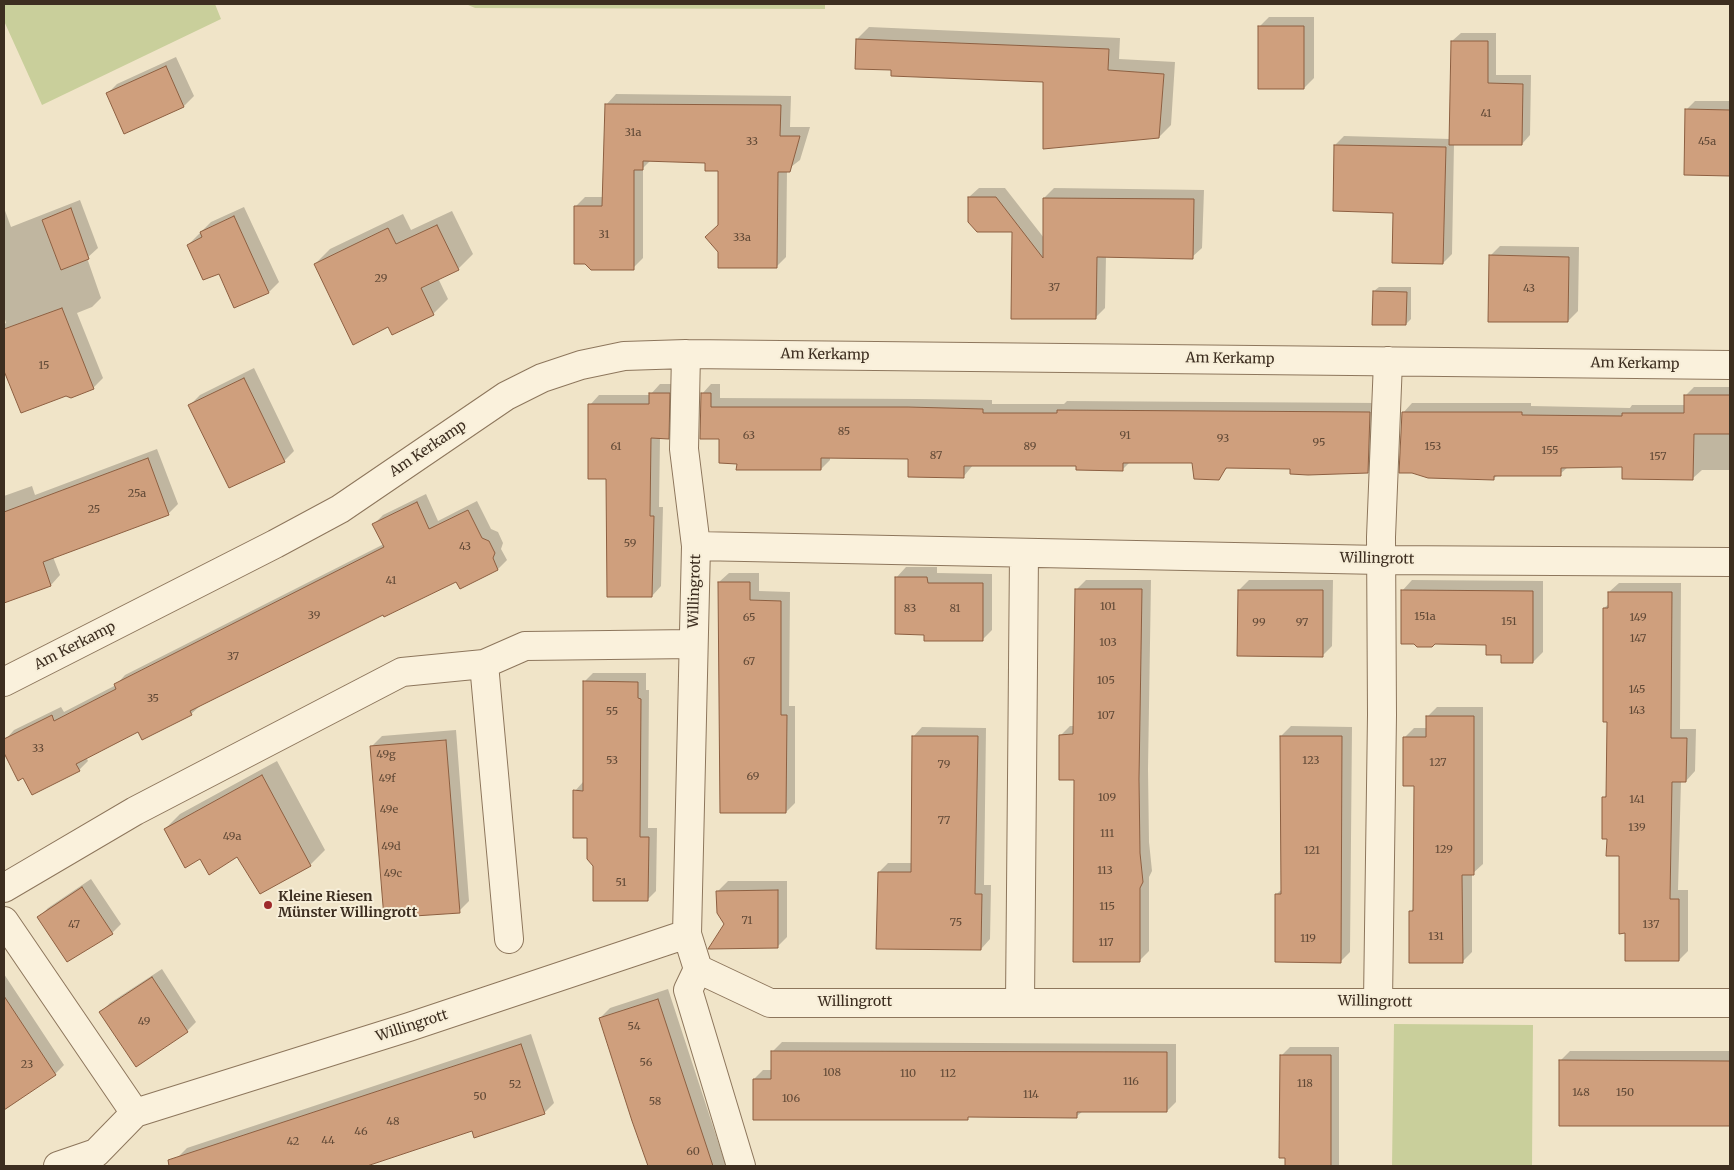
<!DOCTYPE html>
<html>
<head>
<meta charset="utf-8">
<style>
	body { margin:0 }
	#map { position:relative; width:1734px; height:1170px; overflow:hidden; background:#f0e4c8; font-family:Merriweather,serif }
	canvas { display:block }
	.frame { position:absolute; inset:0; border:5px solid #3d2e20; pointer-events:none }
</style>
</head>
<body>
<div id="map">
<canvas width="1734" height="1170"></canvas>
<div class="frame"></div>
</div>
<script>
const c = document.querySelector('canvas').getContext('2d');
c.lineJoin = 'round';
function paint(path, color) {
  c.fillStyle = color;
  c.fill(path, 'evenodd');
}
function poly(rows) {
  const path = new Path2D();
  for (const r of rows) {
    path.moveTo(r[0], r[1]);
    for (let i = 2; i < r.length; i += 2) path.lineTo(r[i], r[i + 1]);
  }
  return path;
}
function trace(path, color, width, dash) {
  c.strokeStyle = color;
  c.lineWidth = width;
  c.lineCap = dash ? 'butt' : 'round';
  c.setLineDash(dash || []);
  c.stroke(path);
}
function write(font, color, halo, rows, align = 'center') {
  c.font = font + ' Merriweather,serif';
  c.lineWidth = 4;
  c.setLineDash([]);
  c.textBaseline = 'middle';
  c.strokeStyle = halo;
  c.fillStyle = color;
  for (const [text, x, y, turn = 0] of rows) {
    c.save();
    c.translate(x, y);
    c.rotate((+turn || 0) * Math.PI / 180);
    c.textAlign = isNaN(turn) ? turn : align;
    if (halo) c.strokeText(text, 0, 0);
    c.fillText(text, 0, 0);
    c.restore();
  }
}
const green = poly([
	[4,4,215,4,221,19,42,105,4,21],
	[466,4,825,4,825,9,475,8],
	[1394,1024,1533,1025,1532,1166,1392,1166]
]);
const shadow = poly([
	[1269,17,1314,17,1314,78,1304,88,1259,27],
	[869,27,1120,38,1119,59,1175,62,1171,125,1159,137,1044,81,892,69,857,39],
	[1461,33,1496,33,1496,75,1531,75,1530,135,1522,144,1454,143,1452,254,1443,263,1335,145,1344,136,1450,139,1452,41],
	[176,57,194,96,184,106,107,94,117,84],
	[616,94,791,96,790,127,810,127,800,160,787,170,786,257,776,267,719,252,720,170,706,162,651,160,643,168,643,258,633,268,575,207,585,197,603,197,606,105],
	[1695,101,1730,101,1730,174,1685,174,1686,110],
	[979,188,1005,188,1044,238,1044,198,1054,188,1204,190,1202,248,1192,257,1106,256,1105,308,1095,318,1013,231,969,197],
	[80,200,98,248,87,258,101,298,92,307,77,313,103,378,93,388,66,395,21,412,4,367,4,324,6,323,4,316,4,208,11,227],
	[244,207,279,282,269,292,235,307,219,272,188,245,211,222],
	[452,211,473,254,458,269,438,278,448,299,433,314,389,326,315,264,330,249,403,214,411,230],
	[1500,246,1579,247,1578,311,1568,321,1490,256],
	[1379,287,1411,287,1411,319,1406,324,1374,291],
	[254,368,294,451,284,461,190,405,200,395],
	[660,384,679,384,678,428,668,437,660,437,659,507,663,507,661,586,652,596,608,478,590,405,599,395,650,395],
	[711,384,720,384,720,398,918,399,992,400,992,404,1064,404,1067,401,1379,403,1377,462,1367,472,1229,466,1218,478,1193,462,1130,462,1122,470,1077,465,973,465,964,476,909,457,830,457,830,460,821,469,738,462,720,438,702,394],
	[1694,387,1730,387,1730,470,1702,470,1693,478,1623,466,1568,467,1560,474,1498,475,1493,479,1403,413,1412,403,1531,403,1531,406,1630,408,1632,405,1685,405,1685,396],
	[157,449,178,504,168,514,53,557,60,575,51,585,4,601,4,496,32,486,35,495],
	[426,494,438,521,477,501,491,529,498,532,503,543,501,549,507,560,498,569,461,587,457,580,383,613,201,705,191,714,139,730,86,757,88,761,79,770,5,740,14,730,61,707,64,712,116,685,125,675,384,544,374,524,383,515],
	[906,567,937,567,937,573,992,574,992,630,982,640,925,634,896,578],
	[729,573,759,573,759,591,790,592,789,706,795,706,795,803,786,812,719,582],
	[1086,580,1151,580,1148,769,1149,842,1152,871,1149,877,1149,951,1139,961,1061,735,1070,726,1074,726,1077,589],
	[1249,580,1333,580,1332,646,1322,656,1239,590],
	[1412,580,1543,581,1543,652,1533,662,1502,654,1402,591],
	[1619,583,1681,583,1680,729,1696,729,1695,771,1686,781,1681,781,1678,890,1688,890,1688,951,1679,960,1620,855,1608,838,1604,798,1607,794,1609,721,1604,608,1609,604,1609,592],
	[593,673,646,673,646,690,649,690,648,828,657,828,656,891,648,899,594,866,575,791,583,782,584,682],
	[1437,707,1483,707,1483,864,1472,874,1472,952,1462,962,1410,912,1414,908,1415,785,1405,737,1414,728,1427,728,1427,717],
	[1291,726,1352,727,1350,952,1341,961,1277,894,1282,889,1281,736],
	[922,727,986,728,984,885,991,885,990,939,981,949,879,872,888,863,912,863,913,737],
	[456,730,469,901,459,911,372,746,382,736],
	[277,761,325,850,310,865,237,856,201,858,165,829,180,814],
	[91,879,121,924,112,933,39,917,48,908],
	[728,881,787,881,787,937,777,947,725,924,718,891],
	[162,969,196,1022,187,1031,101,1012,110,1003],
	[4,974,64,1065,55,1074,7,1106,4,1100],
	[668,989,726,1166,649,1166,600,1018,610,1008],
	[531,1034,554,1103,544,1113,472,1130,363,1166,180,1166,177,1158,187,1148],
	[782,1042,1176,1044,1176,1102,1167,1111,1083,1111,1077,1116,754,1119,754,1079,763,1070,773,1070,773,1051],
	[1290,1047,1339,1047,1339,1166,1286,1166,1281,1056],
	[1570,1051,1730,1051,1730,1125,1560,1125,1560,1061]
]);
const building = poly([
	[1258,26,1304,26,1304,89,1258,89,1258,26],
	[856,39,1109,49,1108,70,1164,74,1159,138,1043,149,1043,82,891,76,891,70,855,69,856,39],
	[1451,41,1488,41,1488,83,1523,84,1522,145,1449,145,1451,41],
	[166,66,184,107,124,134,106,93,166,66],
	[605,104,781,105,780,136,800,136,790,172,778,172,777,268,718,268,718,252,705,237,718,225,718,171,705,171,705,163,643,161,643,170,634,170,634,270,591,270,585,264,574,264,574,206,602,206,605,104],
	[1685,109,1730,110,1730,176,1684,175,1685,109],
	[1334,145,1446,147,1443,264,1392,263,1393,213,1333,211,1334,145],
	[968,197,996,197,1043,258,1043,198,1194,199,1193,259,1097,257,1096,319,1011,319,1012,232,977,232,968,222,968,197],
	[71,208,89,259,61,270,42,220,71,208],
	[234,216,269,293,234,308,219,274,203,280,187,245,202,237,200,232,234,216],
	[437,225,459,270,421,288,434,315,392,335,388,327,353,345,314,264,388,228,396,244,437,225],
	[1489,255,1569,257,1568,322,1488,322,1489,255],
	[1373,291,1407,292,1406,325,1372,325,1373,291],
	[62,308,94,389,71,398,66,396,21,413,4,371,4,329,62,308],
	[244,378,285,462,229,488,188,405,244,378],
	[649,393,670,393,669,439,651,438,650,516,654,516,652,597,607,597,606,479,588,479,588,404,649,404,649,393],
	[701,393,711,393,711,407,908,407,983,409,983,413,1057,413,1057,410,1370,412,1368,473,1308,475,1290,474,1290,469,1226,468,1219,480,1194,479,1192,463,1123,463,1123,471,1076,470,1076,466,964,466,964,478,908,477,908,459,821,458,821,470,736,470,737,464,719,463,719,439,700,439,701,393],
	[1684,395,1730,395,1730,434,1694,434,1693,480,1622,479,1622,467,1561,468,1561,476,1494,476,1494,480,1428,478,1412,473,1399,473,1402,412,1522,412,1522,415,1622,416,1622,413,1684,413,1684,395],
	[148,458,169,515,43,562,51,586,4,603,4,512,148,458],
	[417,502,429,529,468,510,482,538,489,541,495,553,493,558,498,570,460,589,456,582,384,617,383,615,190,711,192,715,142,740,138,732,76,764,80,771,32,795,23,778,18,781,4,753,4,739,52,715,54,721,116,689,114,684,384,547,372,524,417,502],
	[895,577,927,577,928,583,983,583,983,641,924,641,924,635,895,634,895,577],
	[718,582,750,582,750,600,781,601,781,715,787,715,786,813,720,813,718,582],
	[1075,589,1142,589,1139,779,1140,853,1143,882,1140,888,1140,962,1073,962,1074,780,1059,780,1059,735,1073,734,1075,589],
	[1238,590,1323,590,1323,657,1237,656,1238,590],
	[1401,590,1533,591,1533,663,1501,663,1501,655,1486,655,1486,645,1435,644,1432,647,1417,647,1414,644,1401,644,1401,590],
	[1608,592,1672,592,1671,738,1687,738,1686,782,1672,782,1670,899,1679,899,1679,961,1625,961,1625,933,1619,934,1619,856,1606,856,1607,839,1602,839,1602,797,1606,797,1607,722,1603,722,1603,608,1608,608,1608,592],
	[583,681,638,682,638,698,641,699,640,837,649,837,648,901,593,901,593,866,587,859,587,838,573,838,573,790,583,791,583,681],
	[1426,716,1474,716,1474,875,1462,875,1463,963,1409,963,1409,911,1413,911,1414,786,1403,786,1403,737,1426,737,1426,716],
	[912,736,978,736,975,894,982,894,981,950,876,949,878,872,911,872,912,736],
	[1280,736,1342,736,1341,963,1275,962,1275,894,1281,894,1280,736],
	[446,740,460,913,384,918,370,746,446,740],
	[262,775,311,866,260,894,237,857,209,875,200,859,185,868,164,829,262,775],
	[82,887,113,934,67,962,37,917,82,887],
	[778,890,778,948,708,949,724,924,717,913,716,891,778,890],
	[152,977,188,1032,136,1067,99,1012,152,977],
	[4,996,56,1075,4,1110,4,996],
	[658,999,679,1063,713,1166,648,1166,632,1121,599,1018,658,999],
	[521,1044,545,1114,474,1138,472,1131,367,1166,169,1166,168,1160,521,1044],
	[771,1051,1167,1052,1167,1112,1077,1112,1077,1118,968,1117,968,1120,753,1120,753,1079,771,1079,771,1051],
	[1280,1055,1331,1055,1331,1166,1285,1166,1285,1158,1279,1158,1280,1055],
	[1559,1060,1730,1061,1730,1126,1559,1126,1559,1060]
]);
const minor = poly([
	[686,354,684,449,696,546,687,934],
	[696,546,1381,560,1730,562],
	[484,664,509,939],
	[4,682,275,544,340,509,506,396,542,378,581,365,624,356,686,354,1730,365],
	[4,888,135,811,402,672,484,664,525,646,693,644],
	[4,921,135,1113],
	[698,969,688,990,741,1166],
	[1378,1001,1382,715,1381,537,1388,361],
	[1020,1002,1024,554],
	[58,1166,96,1153,135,1113,409,1027,687,934,698,969,770,1003,1730,1003]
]);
const markers = [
	[268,905,5,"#9e2a2b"]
];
const numberNames = [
	["41",1486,114],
	["31a",633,133],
	["33",752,142],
	["45a",1707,142],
	["31",604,235],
	["33a",742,238],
	["29",381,279],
	["37",1054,288],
	["43",1529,289],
	["15",44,366],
	["85",844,432],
	["63",749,436],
	["91",1125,436],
	["93",1223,439],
	["95",1319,443],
	["61",616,447],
	["89",1030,447],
	["153",1433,447],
	["155",1550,451],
	["87",936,456],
	["157",1658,457],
	["25a",137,494],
	["25",94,510],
	["59",630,544],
	["43",465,547],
	["41",391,581],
	["101",1108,607],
	["83",910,609],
	["81",955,609],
	["39",314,616],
	["151a",1425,617],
	["65",749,618],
	["149",1638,618],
	["151",1509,622],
	["99",1259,623],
	["97",1302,623],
	["147",1638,639],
	["103",1108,643],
	["37",233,657],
	["67",749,662],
	["105",1106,681],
	["145",1637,690],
	["35",153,699],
	["143",1637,711],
	["55",612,712],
	["107",1106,716],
	["33",38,749],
	["49g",386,755],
	["53",612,761],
	["123",1311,761],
	["127",1438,763],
	["79",944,765],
	["69",753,777],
	["49f",387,779],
	["109",1107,798],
	["141",1637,800],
	["49e",389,810],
	["77",944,821],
	["139",1637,828],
	["111",1107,834],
	["49a",232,837],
	["49d",391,847],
	["129",1444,850],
	["121",1312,851],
	["113",1105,871],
	["49c",393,874],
	["51",621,883],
	["115",1107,907],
	["71",747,921],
	["75",956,923],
	["47",74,925],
	["137",1651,925],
	["131",1436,937],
	["119",1308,939],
	["117",1106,943],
	["49",144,1022],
	["54",634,1027],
	["56",646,1063],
	["23",27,1065],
	["108",832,1073],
	["110",908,1074],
	["112",948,1074],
	["116",1131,1082],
	["118",1305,1084],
	["52",515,1085],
	["148",1581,1093],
	["150",1625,1093],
	["114",1031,1095],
	["50",480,1097],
	["106",791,1099],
	["58",655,1102],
	["48",393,1122],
	["46",361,1132],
	["44",328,1141],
	["42",293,1142],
	["60",693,1152]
];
const streetNames = [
	["Am Kerkamp",825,355,1],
	["Am Kerkamp",1230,359,1],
	["Am Kerkamp",1635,364,1],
	["Am Kerkamp",428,449,-34],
	["Willingrott",1377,559,1],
	["Willingrott",695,591,-88],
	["Am Kerkamp",75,646,-27],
	["Willingrott",855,1002],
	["Willingrott",1375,1002,1],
	["Willingrott",412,1026,-18]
];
const poiNames = [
	["Kleine Riesen",278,897],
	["Münster Willingrott",278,913]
];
paint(green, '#c9cf9b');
paint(shadow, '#0003');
paint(building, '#cf9f7d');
trace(building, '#8d5f41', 1);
trace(minor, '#8d765c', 30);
trace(minor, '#faf1dc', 28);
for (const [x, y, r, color] of markers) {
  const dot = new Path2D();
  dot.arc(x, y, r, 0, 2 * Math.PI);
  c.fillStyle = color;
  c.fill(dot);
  trace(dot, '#f7eed8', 2);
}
write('11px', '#624a37', null, numberNames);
write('14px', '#3d2e20', '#f7eed8', streetNames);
write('bold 14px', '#3d2e20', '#f7eed8', poiNames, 'left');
</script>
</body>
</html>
